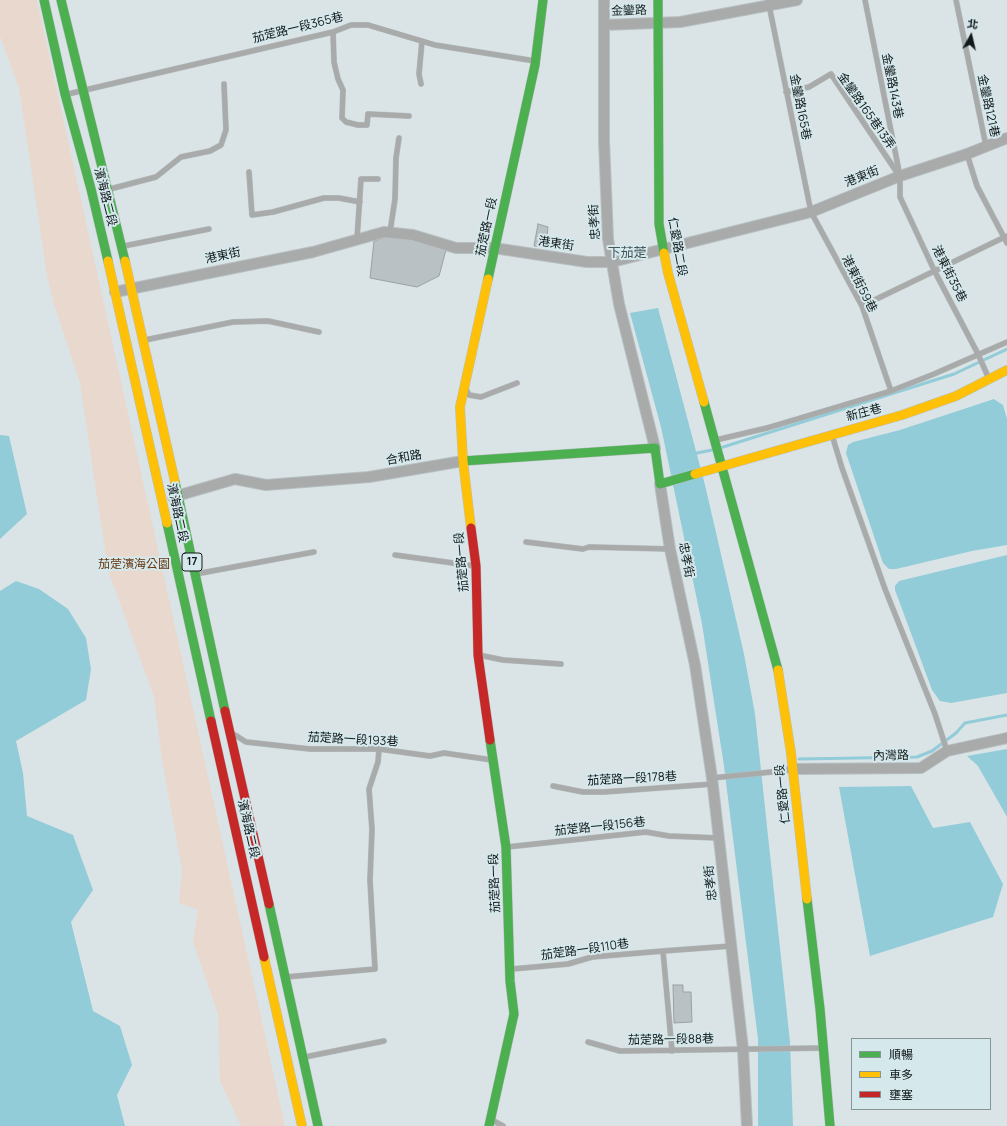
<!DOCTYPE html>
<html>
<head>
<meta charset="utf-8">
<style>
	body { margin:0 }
	#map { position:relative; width:1007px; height:1126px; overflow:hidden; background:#dae4e7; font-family:Manrope,"Noto Sans TC",sans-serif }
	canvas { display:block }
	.legend { position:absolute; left:851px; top:1038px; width:140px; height:72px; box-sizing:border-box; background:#d5e8ec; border:1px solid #879598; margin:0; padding:5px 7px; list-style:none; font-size:12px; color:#12191a }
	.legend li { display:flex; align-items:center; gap:8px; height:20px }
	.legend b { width:20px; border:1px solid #879598 }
	.north { position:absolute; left:951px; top:16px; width:40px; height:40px; -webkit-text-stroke:3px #d5e8ec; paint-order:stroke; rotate:8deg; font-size:11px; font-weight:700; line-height:16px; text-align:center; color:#12191a }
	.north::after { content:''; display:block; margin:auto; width:14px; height:18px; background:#12191a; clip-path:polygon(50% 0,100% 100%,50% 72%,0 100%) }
</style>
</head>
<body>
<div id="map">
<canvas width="1007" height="1126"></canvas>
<ul class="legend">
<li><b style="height:5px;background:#4caf50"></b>順暢</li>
<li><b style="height:5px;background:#ffc107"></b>車多</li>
<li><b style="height:5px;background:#c62828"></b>壅塞</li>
</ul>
<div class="north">北</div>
</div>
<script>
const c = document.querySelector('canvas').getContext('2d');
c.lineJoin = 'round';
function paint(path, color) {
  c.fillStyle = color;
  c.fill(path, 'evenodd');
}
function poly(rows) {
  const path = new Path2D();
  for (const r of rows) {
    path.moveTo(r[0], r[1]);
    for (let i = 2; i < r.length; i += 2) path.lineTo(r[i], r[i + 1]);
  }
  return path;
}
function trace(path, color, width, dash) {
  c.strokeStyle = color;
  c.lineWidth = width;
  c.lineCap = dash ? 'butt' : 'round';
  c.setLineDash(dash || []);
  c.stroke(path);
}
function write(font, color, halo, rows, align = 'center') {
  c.font = font + ' Manrope,"Noto Sans TC",sans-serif';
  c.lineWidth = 4;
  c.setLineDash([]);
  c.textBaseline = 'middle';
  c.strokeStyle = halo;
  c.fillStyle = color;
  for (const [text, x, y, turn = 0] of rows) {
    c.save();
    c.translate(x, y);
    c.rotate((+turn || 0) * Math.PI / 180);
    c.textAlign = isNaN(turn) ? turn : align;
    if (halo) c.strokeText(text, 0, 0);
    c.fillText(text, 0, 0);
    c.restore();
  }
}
const green = poly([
	[0,0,37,0,285,1126,241,1126,220,1081,218,1014,193,942,198,910,179,903,182,870,162,760,154,697,108,570,80,383,54,304,47,276,19,88,0,36]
]);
const water = poly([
	[658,308,705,485,744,654,755,714,790,1042,793,1126,758,1126,758,1039,724,766,702,624,661,427,630,313],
	[994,399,1003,405,1007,419,1007,545,972,551,896,569,889,569,883,563,846,453,848,445,853,442,900,430],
	[0,435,9,436,27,514,0,539],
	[1007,555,1007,693,951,703,940,701,932,690,895,590,895,586,899,581],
	[16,581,39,589,68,609,86,638,91,669,86,700,16,741,23,773,27,816,73,835,93,890,71,922,93,1011,120,1026,132,1065,117,1095,125,1126,0,1126,0,591],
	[1007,749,1007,817,978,766,967,756],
	[911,786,933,828,970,822,1003,884,993,917,870,956,839,787]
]);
const stream = poly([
	[720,448,954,374,1007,349],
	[697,453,712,450],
	[799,759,917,757,932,751,956,733,965,723,1007,715]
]);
const building = poly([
	[538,224,548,227,546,247,534,246,538,224],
	[396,234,446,250,439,276,417,287,370,278,374,241,396,234],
	[673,985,683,985,683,992,691,992,692,1022,674,1023,673,985]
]);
const lane = poly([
	[768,0,811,212,862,306,891,391],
	[865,0,900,176,900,197,935,272,978,354,989,379],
	[956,0,986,146],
	[333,32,334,62,338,79,343,90,342,118,346,122,358,125,367,125,368,114,409,116],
	[421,84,419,74,422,41],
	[786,92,809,87,831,74,898,174],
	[68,94,333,32,351,25,368,25,435,45,535,61],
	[967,154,977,186,1007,243],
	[249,172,252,215,273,212,324,198,339,198,360,202],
	[110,189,156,177,181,157,210,151,221,145,226,130,224,84],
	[390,232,395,199,396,158,399,138],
	[357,239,361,179,378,179],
	[124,246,209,229],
	[862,306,1007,236],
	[145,340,233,322,268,321,319,332],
	[466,389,469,395,481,397,517,383],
	[832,435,842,468,885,589,935,714,947,751],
	[716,440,767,428,891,391,934,374,1007,342],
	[526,542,583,549,589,547,670,549],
	[395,555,475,566],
	[196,574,314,552],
	[479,655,503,660,561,664],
	[235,735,246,742,310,749,379,749,430,756,444,753,492,760],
	[712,778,791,770],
	[553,786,583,792,604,792,713,784],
	[507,847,646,832,669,836,719,838],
	[512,969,568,964,592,957,663,951],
	[286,977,375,969,370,880,372,829,369,789,378,762,379,749],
	[588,1042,620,1051,823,1048],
	[672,1051,663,951,731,946],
	[305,1057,384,1041],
	[492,1120,503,1126]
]);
const street = poly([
	[604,0,604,140,608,239,619,304,655,448],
	[604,25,680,22,797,0],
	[115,292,313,252,384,232,413,235,456,248,494,248,587,262,612,262,811,212,900,176,967,154,1007,138],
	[660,484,670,549,695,665,712,778,743,1049,747,1126],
	[173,497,235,479,266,485,369,477,463,461],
	[792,769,921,768,947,751,1007,738]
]);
const fast = poly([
	[44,0,65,94,91,189,108,261],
	[61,0,125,261],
	[658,0,659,224,664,253],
	[488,279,535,65,543,0],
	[704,402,778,670],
	[463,461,655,448,660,484,695,474],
	[175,482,225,711],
	[167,523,211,721],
	[807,899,820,1009,830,1126],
	[269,904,318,1126],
	[489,1126,514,1014,510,981,506,847,490,740]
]);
const slow = poly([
	[664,253,668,273,704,402],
	[108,261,167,523],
	[125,261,175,482],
	[695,474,902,415,956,396,1007,370],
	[471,528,463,461,460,407,488,279],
	[778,670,791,753,807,899],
	[264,957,302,1126]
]);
const jam = poly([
	[471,528,476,566,478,655,490,740],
	[225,711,269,904],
	[211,721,264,957]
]);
const shields = [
	[192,562,20]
];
const shieldNames = [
	["17",192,562]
];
const streetNames = [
	["金鑾路",629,11,-2],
	["茄萣路一段365巷",298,28,-14],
	["金鑾路143巷",892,86,79],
	["金鑾路121巷",988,106,78],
	["金鑾路165巷",800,107,79],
	["金鑾路165巷13弄",866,111,55],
	["港東街",862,177,-22],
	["濱海路二段",105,197,76],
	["忠孝街",595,222,-94],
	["茄萣路一段",487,227,-78],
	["港東街",556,244,8],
	["仁愛路二段",677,247,80],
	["港東街",223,256,-12],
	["港東街35巷",949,274,63],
	["港東街59巷",859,284,63],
	["新庄巷",864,413,-15],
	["合和路",404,458,-10],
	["濱海路二段",177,513,78],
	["忠孝街",686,560,79],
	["茄萣路一段",462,562,-95],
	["茄萣路一段193巷",353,740,3],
	["內灣路",891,756,-1],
	["茄萣路一段178巷",632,779,-3],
	["仁愛路一段",783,794,-96],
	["茄萣路一段156巷",600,827,-6],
	["濱海路二段",248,829,77],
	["茄萣路一段",495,883,-92],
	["忠孝街",711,883,-96],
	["茄萣路一段110巷",585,950,-8],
	["茄萣路一段88巷",671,1040,-1]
];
const parkNames = [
	["茄萣濱海公園",134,565]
];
const neighbourhoodNames = [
	["下茄萣",627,253]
];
paint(green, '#e9d8cd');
paint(water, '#91ccd8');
trace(stream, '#91ccd8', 3);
paint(building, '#bac1c4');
trace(building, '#99a1a3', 1);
trace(lane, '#b7bfc1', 6);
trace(street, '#b7bfc1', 12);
trace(fast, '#b7bfc1', 10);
trace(slow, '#b7bfc1', 10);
trace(jam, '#b7bfc1', 10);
trace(lane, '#a9aaaa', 5);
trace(street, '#a9aaaa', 10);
trace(fast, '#4caf50', 9);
trace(slow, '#ffc107', 9);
trace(jam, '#c62828', 9);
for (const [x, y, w] of shields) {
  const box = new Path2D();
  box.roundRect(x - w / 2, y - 9, w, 18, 3);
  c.fillStyle = '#d5e8ec';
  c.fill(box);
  trace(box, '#12191a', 1);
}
write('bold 11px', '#12191a', null, shieldNames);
write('12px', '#12191a', '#d5e8ec', streetNames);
write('12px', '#69350e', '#d5e8ec', parkNames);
write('13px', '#465659', '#d5e8ec', neighbourhoodNames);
</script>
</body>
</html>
